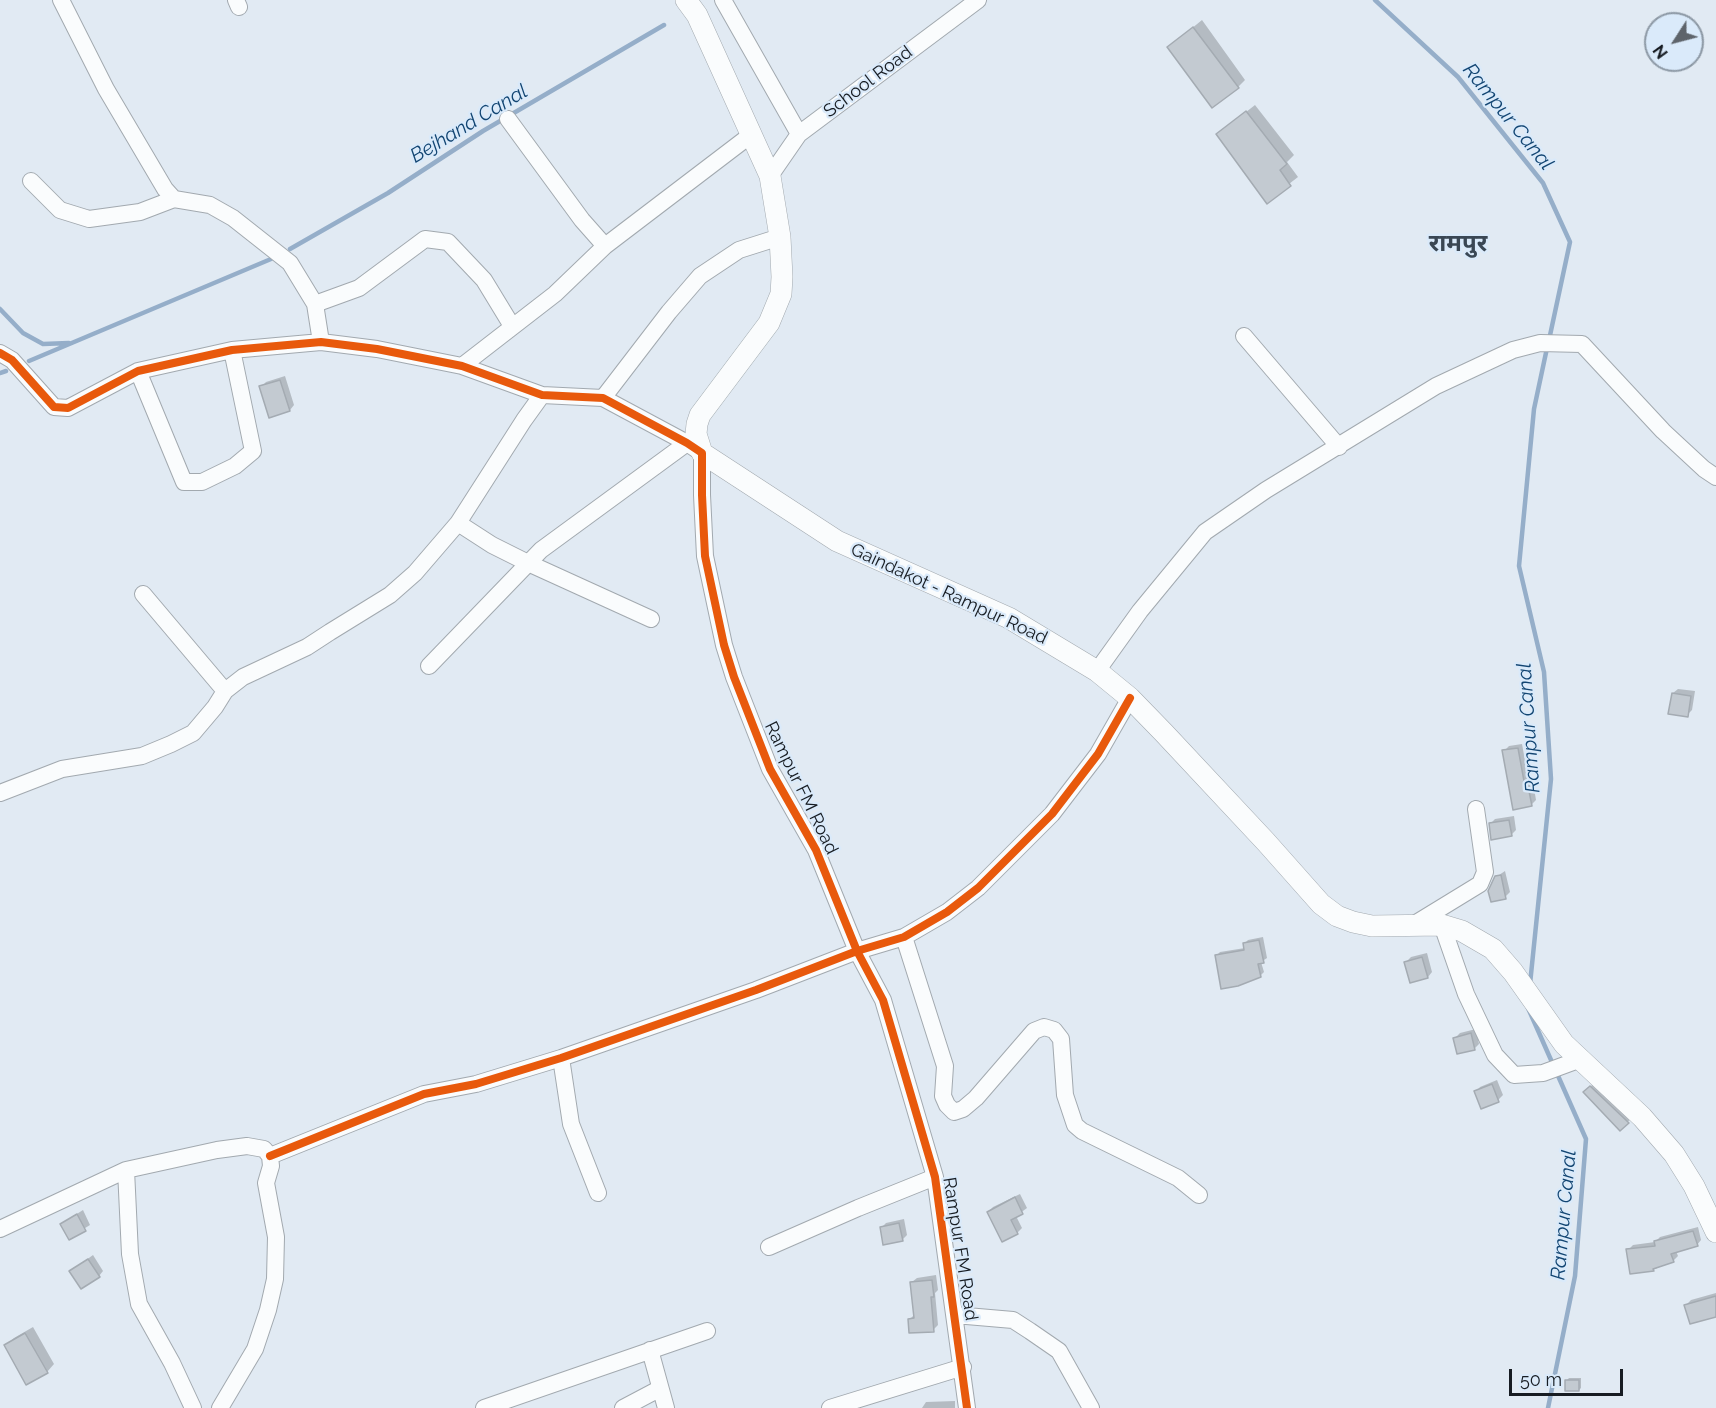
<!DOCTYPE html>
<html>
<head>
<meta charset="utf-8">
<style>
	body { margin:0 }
	#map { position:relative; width:1716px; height:1408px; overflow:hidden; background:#e1eaf3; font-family:Raleway,sans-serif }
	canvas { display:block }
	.north { position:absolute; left:1644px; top:12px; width:60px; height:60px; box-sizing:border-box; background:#daeafa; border:2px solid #8c98a4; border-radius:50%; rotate:234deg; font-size:16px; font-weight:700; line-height:24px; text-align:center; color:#171c22 }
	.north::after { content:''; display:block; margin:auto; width:21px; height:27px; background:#5e646b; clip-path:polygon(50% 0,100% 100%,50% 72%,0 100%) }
	.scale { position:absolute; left:1509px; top:1369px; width:114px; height:27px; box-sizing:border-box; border:3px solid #171c22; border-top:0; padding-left:8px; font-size:18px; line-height:21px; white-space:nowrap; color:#171c22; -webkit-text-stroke:4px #daeafa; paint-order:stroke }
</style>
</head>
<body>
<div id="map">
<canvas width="1716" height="1408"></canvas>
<div class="north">N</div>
<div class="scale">50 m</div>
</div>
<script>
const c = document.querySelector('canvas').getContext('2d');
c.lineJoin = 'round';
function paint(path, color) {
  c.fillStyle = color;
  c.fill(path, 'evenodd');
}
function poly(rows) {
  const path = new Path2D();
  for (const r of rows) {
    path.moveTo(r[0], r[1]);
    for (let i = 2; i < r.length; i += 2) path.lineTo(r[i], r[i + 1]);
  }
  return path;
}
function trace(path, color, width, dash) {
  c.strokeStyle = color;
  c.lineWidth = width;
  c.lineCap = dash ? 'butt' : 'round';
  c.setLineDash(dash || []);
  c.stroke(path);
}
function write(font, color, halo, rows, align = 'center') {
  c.font = font + ' Raleway,"Noto Sans Devanagari",sans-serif';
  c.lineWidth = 4.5;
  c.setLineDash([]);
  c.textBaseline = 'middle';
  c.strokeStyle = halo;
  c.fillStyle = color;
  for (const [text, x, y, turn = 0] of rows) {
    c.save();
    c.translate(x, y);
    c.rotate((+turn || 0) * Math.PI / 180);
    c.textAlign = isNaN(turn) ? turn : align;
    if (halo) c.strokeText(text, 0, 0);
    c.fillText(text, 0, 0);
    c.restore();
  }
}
const shadow = poly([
	[1202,20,1245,80,1238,87,1169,47],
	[1255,105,1294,155,1287,162,1298,177,1267,201,1218,134],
	[285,376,294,405,290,410,261,387,266,382],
	[1678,689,1695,691,1692,710,1687,715,1673,693],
	[1522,744,1528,777,1532,776,1536,800,1531,805,1504,751,1509,746],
	[1514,816,1516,830,1511,835,1490,824,1495,819],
	[1505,871,1510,892,1505,897,1496,877],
	[1263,937,1267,958,1261,962,1264,972,1260,976,1216,956,1220,952,1245,948,1244,944,1248,940],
	[1427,953,1432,972,1428,977,1406,962,1411,957],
	[1476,1029,1479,1044,1474,1049,1455,1038,1460,1033],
	[1497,1080,1503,1095,1498,1100,1476,1092,1480,1087],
	[1594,1083,1632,1118,1620,1129,1585,1092],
	[1020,1194,1027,1208,1016,1216,1022,1228,1017,1233,988,1212,993,1207],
	[83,1210,90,1225,69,1238,61,1224],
	[904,1219,907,1235,902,1240,881,1228,886,1223],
	[1698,1227,1701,1240,1697,1245,1676,1251,1678,1256,1673,1261,1653,1270,1628,1250,1633,1245,1655,1242,1660,1237],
	[93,1255,103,1271,99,1276,71,1271],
	[936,1275,938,1290,935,1293,938,1325,933,1330,910,1319,915,1314,912,1282,917,1278],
	[1716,1293,1716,1315,1686,1305,1691,1300],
	[33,1327,54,1364,47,1372,6,1346,14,1338],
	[1569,1378,1581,1378,1581,1388,1579,1390,1567,1380],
	[955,1401,955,1408,922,1408,926,1402]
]);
const stream = poly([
	[1375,0,1458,77,1543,183,1570,242,1549,340],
	[290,249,388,193,483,131,664,25],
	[0,309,23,333,43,344,69,343],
	[29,361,271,259],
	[0,373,6,371],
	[1530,984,1551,779,1544,672,1519,566,1534,409,1547,348],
	[1528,1008,1586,1139,1575,1276,1548,1408]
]);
const building = poly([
	[1193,27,1239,88,1212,108,1167,47,1193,27],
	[1246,111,1287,164,1280,170,1291,186,1267,204,1216,134,1246,111],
	[280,380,290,411,269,418,259,386,280,380],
	[1672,693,1691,696,1688,717,1668,714,1672,693],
	[1518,748,1524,781,1527,781,1532,806,1513,810,1502,750,1518,748],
	[1509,820,1512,836,1491,840,1489,823,1509,820],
	[1501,875,1506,899,1491,902,1488,891,1495,876,1501,875],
	[1259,940,1264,963,1258,964,1261,977,1238,986,1221,989,1215,955,1244,950,1243,943,1259,940],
	[1422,957,1428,978,1410,983,1404,962,1422,957],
	[1471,1033,1475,1050,1457,1054,1453,1038,1471,1033],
	[1492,1084,1499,1102,1481,1109,1474,1091,1492,1084],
	[1590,1086,1629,1123,1620,1131,1583,1092,1590,1086],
	[1015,1197,1023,1214,1011,1220,1018,1234,1002,1242,987,1212,1015,1197],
	[77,1214,86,1231,69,1240,60,1224,77,1214],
	[899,1223,903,1241,883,1245,880,1227,899,1223],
	[1693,1231,1698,1246,1671,1254,1674,1262,1653,1269,1654,1271,1630,1274,1626,1249,1655,1246,1654,1241,1693,1231],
	[88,1259,100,1277,81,1289,69,1271,88,1259],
	[932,1280,934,1297,931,1297,934,1332,909,1333,908,1319,914,1318,910,1282,932,1280],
	[1716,1296,1716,1317,1690,1324,1684,1305,1716,1296],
	[25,1333,48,1373,26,1385,4,1345,25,1333],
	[1565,1380,1579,1380,1579,1391,1565,1391,1565,1380]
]);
const minor = poly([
	[61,0,106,89,165,189,174,199,210,205,233,218,290,263,315,304,321,342],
	[236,0,239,7],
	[723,0,799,134],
	[508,119,582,220,605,246],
	[770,176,799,134,978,0],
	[31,181,60,210,89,219,140,212,174,199],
	[315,304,359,288,425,239,448,242,484,280,512,326],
	[1244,336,1339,447],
	[0,353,12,360,54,407,68,408,138,371,232,350,321,342,377,349,462,366,542,395,603,398,687,443,702,453,702,495,705,556,724,645,734,677,770,769,816,850,857,951,883,1000,935,1177,967,1408],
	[462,366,555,294,605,246,752,134],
	[138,371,184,482,202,482,235,466,253,451,232,350],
	[603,398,669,312,700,276,739,250,780,237],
	[458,523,492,545,528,563,651,619],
	[143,594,225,691],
	[429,666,541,550,687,443],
	[1097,671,1140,611,1205,532,1266,490,1436,386,1513,350,1540,343,1582,344,1663,431,1704,469,1716,477],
	[0,793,62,769,142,756,171,744,193,733,215,707,225,691,243,677,307,647,330,632,390,595,415,573,458,523,524,420,542,395],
	[1413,925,1480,884,1485,872,1476,809],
	[1442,925,1466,994,1495,1055,1514,1075,1543,1073,1581,1059],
	[904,937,945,1066,943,1096,947,1105,954,1112,963,1109,976,1098,1034,1031,1044,1027,1054,1030,1061,1039,1065,1095,1075,1125,1082,1131,1178,1178,1199,1195],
	[561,1058,571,1124,598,1193],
	[270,1156,424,1094,476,1084,561,1058,756,990,857,951,904,937,947,912,978,888,1052,814,1098,754,1130,698],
	[126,1170,130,1254,139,1304,172,1363,193,1408],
	[0,1229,126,1170,217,1150,247,1146,264,1149,270,1156,271,1166,266,1183,276,1237,275,1279,268,1310,255,1349,220,1408],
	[769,1247,858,1208,935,1177],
	[955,1315,1013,1320,1030,1331,1059,1351,1091,1408],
	[650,1350,666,1408],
	[484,1408,707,1331],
	[623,1408,659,1389],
	[830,1408,963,1367]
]);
const major = poly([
	[686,0,697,15,770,176,780,237,782,277,781,294,769,323,700,415,697,424,696,434,702,453,837,541,1009,618,1097,671,1130,698,1164,733,1266,842,1321,904,1337,916,1353,922,1372,926,1442,925,1462,931,1493,949,1513,972,1564,1044,1642,1117,1674,1154,1694,1186,1716,1232]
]);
const cycleway = poly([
	[0,353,12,360,54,407,68,408,138,371,232,350,321,342,377,349,462,366,542,395,603,398,687,443,702,453,702,495,705,556,724,645,734,677,770,769,816,850,857,951,883,1000,935,1177,967,1408],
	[270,1156,424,1094,476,1084,561,1058,756,990,857,951,904,937,947,912,978,888,1052,814,1098,754,1130,698]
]);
const streetNames = [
	["School Road",868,82,-37],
	["Gaindakot - Rampur Road",949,594,25],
	["Rampur FM Road",801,788,64],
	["Rampur FM Road",960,1249,81]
];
const waterNames = [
	["Rampur Canal",1508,117,51],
	["Bejhand Canal",469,124,-31],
	["Rampur Canal",1529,728,-94],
	["Rampur Canal",1564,1215,-85]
];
const districtNames = [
	["रामपुर",1458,244]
];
paint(shadow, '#0003');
trace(stream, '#95aec9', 4.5);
paint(building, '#c3cad1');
trace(building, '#a4abb2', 1.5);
trace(minor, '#a2a9af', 18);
trace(major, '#a2a9af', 22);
trace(minor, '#fafcfd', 16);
trace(major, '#fafcfd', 21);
trace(cycleway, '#e8590c', 8);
write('18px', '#171c22', '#daeafa', streetNames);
write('italic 20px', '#124572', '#daeafa', waterNames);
write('bold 24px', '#3a4754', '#daeafa', districtNames);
</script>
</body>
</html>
